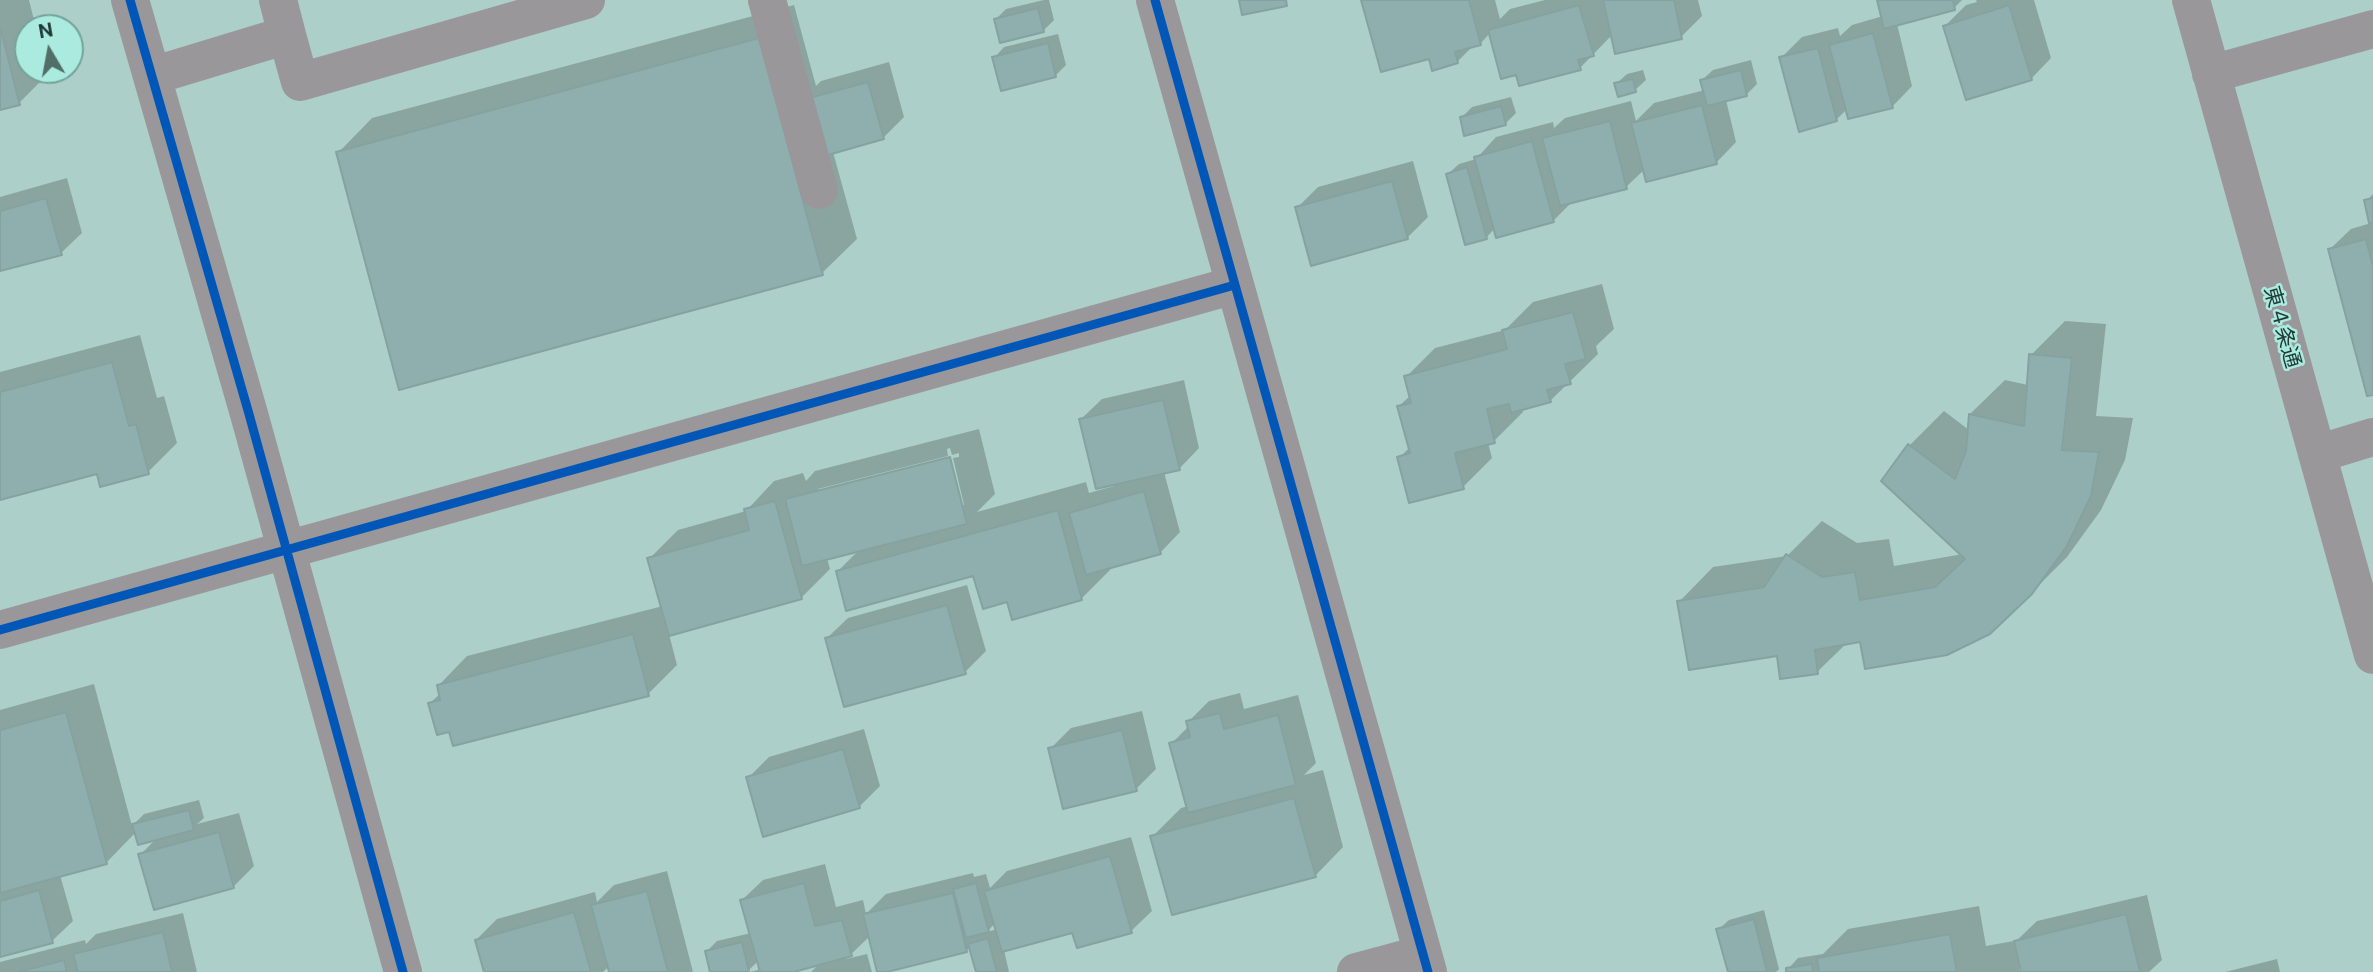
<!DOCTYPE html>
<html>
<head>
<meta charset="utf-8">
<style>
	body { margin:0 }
	#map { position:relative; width:2373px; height:972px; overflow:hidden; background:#adcfc9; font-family:"Public Sans",sans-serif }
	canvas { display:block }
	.north { position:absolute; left:14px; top:14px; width:70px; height:70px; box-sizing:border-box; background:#abeade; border:2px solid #73a39a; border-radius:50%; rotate:350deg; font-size:19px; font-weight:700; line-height:28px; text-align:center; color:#1f3934 }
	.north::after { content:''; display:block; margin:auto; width:24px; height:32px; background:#516e68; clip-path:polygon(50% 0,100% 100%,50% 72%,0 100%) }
</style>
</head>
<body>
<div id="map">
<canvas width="2373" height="972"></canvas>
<div class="north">N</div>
</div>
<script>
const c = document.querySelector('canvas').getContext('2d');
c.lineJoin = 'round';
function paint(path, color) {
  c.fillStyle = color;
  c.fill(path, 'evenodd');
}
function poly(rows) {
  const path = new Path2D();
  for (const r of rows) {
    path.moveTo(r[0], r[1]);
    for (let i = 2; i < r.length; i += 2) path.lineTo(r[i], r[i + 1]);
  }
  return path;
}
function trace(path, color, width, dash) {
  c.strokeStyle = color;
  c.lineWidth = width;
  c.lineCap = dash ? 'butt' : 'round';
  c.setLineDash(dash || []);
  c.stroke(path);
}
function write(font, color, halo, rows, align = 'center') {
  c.font = font + ' "Public Sans","Noto Sans JP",sans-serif';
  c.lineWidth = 5;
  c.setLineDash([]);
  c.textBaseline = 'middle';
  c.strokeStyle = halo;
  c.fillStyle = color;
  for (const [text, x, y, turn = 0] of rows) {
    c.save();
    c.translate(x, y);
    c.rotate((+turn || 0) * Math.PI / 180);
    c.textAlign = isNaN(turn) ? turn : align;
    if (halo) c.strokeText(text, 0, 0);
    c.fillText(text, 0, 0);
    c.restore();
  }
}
const shadow = poly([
	[0,0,29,0,36,28,28,28,28,70,47,70,48,74,19,103,0,108],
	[1044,0,1049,0,1054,20,1043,31,996,19,1006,9],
	[1363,0,1495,0,1500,19,1510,9,1545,0,1698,0,1702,16,1681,37,1612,35,1580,68,1517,73,1490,33,1481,43,1474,45,1457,62,1430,57],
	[1878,0,1962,0,1954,8,1897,24,1912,86,1892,107,1847,109,1836,120,1781,58,1802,37,1838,28,1840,36,1852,25,1883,16],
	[1976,0,2034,0,2051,58,2031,79,1945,26,1966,5,1977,2],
	[794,5,816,86,821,81,889,62,904,117,883,138,833,152,857,239,822,273,338,153,372,118],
	[1058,34,1066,65,1055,76,994,58,1004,47],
	[1751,60,1757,84,1746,95,1726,100,1736,142,1716,163,1645,169,1626,187,1574,200,1553,221,1495,228,1486,238,1448,174,1459,164,1476,159,1496,137,1553,122,1554,128,1565,118,1631,101,1636,121,1654,103,1705,90,1702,80,1713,70],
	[1643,70,1646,80,1635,90,1616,84,1627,74],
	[1511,97,1516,113,1506,123,1462,117,1472,107],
	[1413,161,1428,217,1407,238,1297,208,1318,187],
	[67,178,82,233,61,253,0,269,0,197],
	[2373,194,2373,393,2330,249,2351,229,2371,223,2366,201],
	[1602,284,1614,329,1596,346,1598,354,1550,401,1522,408,1523,412,1494,441,1488,443,1492,458,1463,487,1399,458,1410,447,1399,406,1411,395,1406,377,1435,348,1505,330,1533,302],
	[2065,321,2106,324,2096,416,2133,418,2125,460,2101,510,2067,557,2031,593,1847,643,1817,672,1679,602,1713,567,1787,556,1822,521,1857,543,1889,539,1894,566,1963,554,1884,481,1910,445,1944,411,1969,430,1970,414,2005,380,2028,385,2031,355],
	[140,335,157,398,164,396,177,443,148,472,98,472,0,499,0,372],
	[1184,380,1199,448,1179,469,1164,472,1180,532,1160,553,1109,567,1110,570,1081,599,1008,600,975,574,838,571,859,550,827,558,830,569,801,598,669,634,677,665,648,694,451,730,430,703,441,693,439,685,467,656,663,606,649,559,678,530,746,511,774,481,803,473,806,481,815,471,979,429,995,494,977,512,1086,482,1089,493,1114,486,1081,419,1102,399],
	[950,448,952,455,959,453,959,457,953,458,964,505,818,493,818,489,948,456,947,449],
	[967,585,986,651,965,672,827,638,848,618],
	[94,684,132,826,144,814,199,800,204,818,197,824,239,813,254,866,233,887,140,855,157,838,136,832,106,863,60,875,73,921,52,941,0,955,0,710],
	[1240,693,1244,709,1298,695,1316,763,1304,775,1323,770,1343,847,1315,876,1152,837,1181,808,1188,806,1171,744,1189,726,1188,722,1209,701],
	[1142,711,1156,769,1136,789,1050,749,1071,728],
	[864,729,880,786,859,807,748,778,769,757],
	[1131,837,1152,911,1131,931,1073,931,1004,950,1009,972,977,972,971,946,966,951,888,970,889,972,879,972,870,936,846,959,867,954,872,972,811,972,820,963,788,972,750,972,761,969,758,961,747,972,711,972,706,952,717,941,751,933,742,900,763,880,825,864,836,907,863,900,866,914,886,894,973,873,974,877,986,874,990,888,1007,871],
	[995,923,997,929,987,932],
	[667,871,693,972,610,972,609,966,603,972,486,972,476,940,497,919,595,892,597,902,614,885],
	[2147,895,2162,960,2149,972,2023,972,2022,967,2019,967,2020,972,1788,972,1788,969,1798,958,1823,954,1848,929,1979,906,1986,946,2014,941,2014,943,2037,921],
	[1764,910,1779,969,1776,972,1729,972,1718,930,1729,920],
	[183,913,197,972,0,972,0,962,85,940,86,944,96,934],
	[2277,959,2280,972,2225,972]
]);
const building = poly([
	[1239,0,1286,0,1287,6,1242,15,1239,0],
	[1361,0,1469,0,1481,45,1455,52,1458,63,1432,71,1429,59,1381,72,1361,0],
	[1603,0,1674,0,1682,39,1615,54,1603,0],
	[1877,0,1953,0,1955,10,1884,29,1877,0],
	[1579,5,1594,56,1578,60,1581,70,1519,86,1516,75,1501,79,1488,30,1579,5],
	[2009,5,2032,80,1966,100,1943,26,2009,5],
	[1038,8,1044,32,1000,43,994,19,1038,8],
	[0,27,20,105,0,110,0,27],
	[1873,33,1893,108,1848,119,1829,45,1873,33],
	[759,38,823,275,399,390,336,152,759,38],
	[1048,43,1056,77,1001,91,992,57,1048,43],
	[1818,48,1837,121,1799,132,1779,57,1818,48],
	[1741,70,1747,96,1707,106,1700,80,1741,70],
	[1633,79,1636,92,1618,97,1614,83,1633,79],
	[868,82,884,139,814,159,798,101,868,82],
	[1702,105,1717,164,1646,182,1631,123,1702,105],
	[1501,106,1506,125,1464,136,1460,117,1501,106],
	[1610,121,1627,189,1560,206,1542,138,1610,121],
	[1532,141,1554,222,1496,238,1474,157,1532,141],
	[1467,167,1487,239,1465,245,1446,174,1467,167],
	[1392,181,1408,239,1311,266,1295,207,1392,181],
	[46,198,62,255,0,271,0,211,46,198],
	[2373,198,2373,223,2369,223,2364,200,2373,198],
	[2366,239,2373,266,2373,395,2367,396,2328,249,2366,239],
	[1573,312,1586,359,1565,364,1571,384,1547,390,1551,402,1511,413,1509,404,1487,409,1495,443,1455,453,1464,489,1409,503,1397,457,1410,453,1397,406,1411,403,1404,376,1507,349,1502,330,1573,312],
	[2029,354,2072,358,2062,450,2099,452,2091,496,2067,546,2032,594,1990,634,1947,655,1865,669,1860,642,1815,650,1818,674,1780,679,1777,656,1689,670,1677,601,1764,587,1786,554,1822,577,1855,572,1860,600,1935,587,1965,559,1881,481,1908,444,1955,479,1966,451,1969,414,2024,426,2029,354],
	[112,362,129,426,136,424,149,474,100,487,97,474,0,500,0,392,112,362],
	[1163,400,1180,470,1096,489,1079,419,1163,400],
	[950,457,967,524,802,566,785,499,950,457],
	[1144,491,1161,554,1086,575,1069,513,1144,491],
	[775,501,802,599,669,636,647,558,749,530,744,509,775,501],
	[1058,510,1082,600,1012,620,1007,602,983,609,973,576,846,611,836,571,1058,510],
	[947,605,966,674,844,707,825,638,947,605],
	[633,634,649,696,453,746,449,732,437,735,428,703,440,700,437,685,633,634],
	[66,712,107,864,0,893,0,730,66,712],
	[1220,713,1224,729,1278,715,1296,785,1188,813,1169,743,1190,737,1186,721,1220,713],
	[1122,730,1137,791,1063,809,1048,748,1122,730],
	[843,749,860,808,763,837,746,777,843,749],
	[1294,798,1316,877,1172,915,1150,836,1294,798],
	[189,810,194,830,138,845,132,824,189,810],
	[219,832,234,888,154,910,138,854,219,832],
	[1110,856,1132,933,1077,948,1072,933,1002,952,984,891,1110,856],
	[804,883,815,926,842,920,852,956,794,972,760,972,740,900,804,883],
	[976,883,989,932,966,938,953,889,976,883],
	[39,890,53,943,0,957,0,901,39,890],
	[647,891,668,972,609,972,591,905,647,891],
	[953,893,967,952,887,972,877,972,863,914,953,893],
	[574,912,591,972,484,972,475,940,574,912],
	[2126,914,2140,972,2021,972,2014,941,2126,914],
	[1754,919,1767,972,1728,972,1716,929,1754,919],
	[163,932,172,972,78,972,73,954,163,932],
	[1950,934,1957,972,1819,972,1817,958,1950,934],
	[988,938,997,972,976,972,968,944,988,938],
	[742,942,749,972,710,972,705,951,742,942],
	[64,960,67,972,18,972,64,960],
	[1812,964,1813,972,1786,972,1786,968,1812,964]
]);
const minor = poly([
	[130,0,249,414,403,972],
	[278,0,287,35],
	[767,0,819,190],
	[1155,0,1428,972],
	[2191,0,2373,655],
	[2211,74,2373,29],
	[152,76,287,35,300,82,586,0],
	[2317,454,2373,437],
	[0,630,1235,285],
	[1356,972,1423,954]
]);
const cycleway = poly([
	[130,0,249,414,403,972],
	[1155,0,1428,972],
	[0,630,1235,285]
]);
const streetNames = [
	["東４条通",2282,327,74]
];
paint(shadow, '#0003');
paint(building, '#8eafad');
trace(building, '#86a2a0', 2);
trace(minor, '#999799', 38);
trace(cycleway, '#0057b8', 9);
write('21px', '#1f3934', '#abeade', streetNames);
</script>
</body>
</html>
